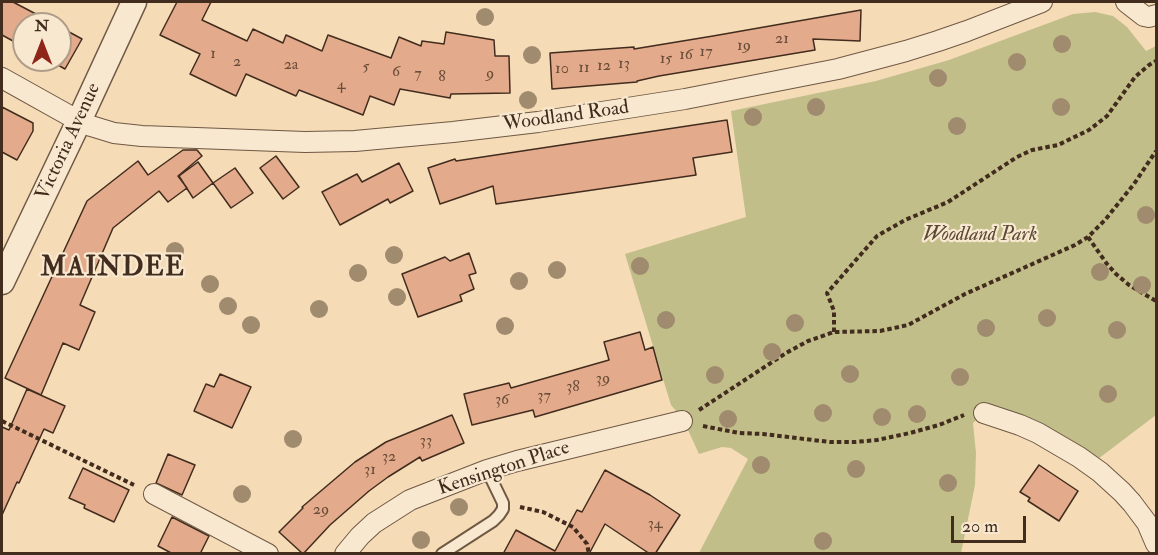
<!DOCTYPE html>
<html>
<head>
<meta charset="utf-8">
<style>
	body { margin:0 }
	#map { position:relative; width:1158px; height:555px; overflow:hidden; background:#f5dbb6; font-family:"IM FELL Double Pica",serif }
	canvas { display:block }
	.frame { position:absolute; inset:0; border:3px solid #422c1e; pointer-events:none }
	.north { position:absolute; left:12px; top:12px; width:60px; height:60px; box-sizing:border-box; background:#f8e8d0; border:2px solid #af9d89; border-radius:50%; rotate:0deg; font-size:16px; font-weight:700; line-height:24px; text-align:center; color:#422c1e }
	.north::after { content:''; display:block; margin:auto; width:21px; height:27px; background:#8f2418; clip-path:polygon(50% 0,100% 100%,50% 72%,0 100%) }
	.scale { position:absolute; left:951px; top:516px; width:75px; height:27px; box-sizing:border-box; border:3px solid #422c1e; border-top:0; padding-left:8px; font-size:18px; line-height:21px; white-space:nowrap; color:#422c1e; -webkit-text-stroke:4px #f8e8d0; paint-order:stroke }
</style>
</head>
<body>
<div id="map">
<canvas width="1158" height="555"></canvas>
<div class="frame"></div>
<div class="north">N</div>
<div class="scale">20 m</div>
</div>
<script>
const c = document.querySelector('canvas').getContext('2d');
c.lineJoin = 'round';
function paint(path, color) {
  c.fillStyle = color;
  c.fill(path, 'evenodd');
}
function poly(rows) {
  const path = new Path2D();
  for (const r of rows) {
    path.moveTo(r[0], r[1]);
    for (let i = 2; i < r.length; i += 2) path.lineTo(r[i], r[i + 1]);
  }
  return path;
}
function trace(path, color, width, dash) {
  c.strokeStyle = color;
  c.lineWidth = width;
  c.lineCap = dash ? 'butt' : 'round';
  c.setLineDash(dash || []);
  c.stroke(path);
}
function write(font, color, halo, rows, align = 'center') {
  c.font = font + ' "IM FELL Double Pica",serif';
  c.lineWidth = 4.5;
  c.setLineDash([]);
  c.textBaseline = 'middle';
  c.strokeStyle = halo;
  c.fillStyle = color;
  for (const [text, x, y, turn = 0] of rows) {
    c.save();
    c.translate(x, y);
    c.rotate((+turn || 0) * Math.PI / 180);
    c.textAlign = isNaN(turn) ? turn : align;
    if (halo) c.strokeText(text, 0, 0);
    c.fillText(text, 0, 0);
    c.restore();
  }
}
const green = poly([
	[1095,12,1113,16,1127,27,1146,51,1156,46,1156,415,1090,465,984,413,973,423,976,453,975,485,961,553,699,553,748,459,731,448,722,447,699,454,683,419,671,405,625,254,746,217,731,111,876,81,949,60,1073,14]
]);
const building = poly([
	[2,2,13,2,55,24,24,24,24,47,2,35,2,2],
	[177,2,211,2,202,20,247,41,253,29,283,43,286,35,322,51,328,35,391,58,399,37,421,46,422,41,444,44,446,32,494,40,495,56,509,56,510,93,451,94,450,98,400,89,394,105,370,96,363,115,299,90,296,96,246,74,236,96,190,74,200,54,160,35,177,2],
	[861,10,860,41,813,39,815,50,659,76,637,81,637,82,552,89,550,53,634,47,634,49,713,36,861,10],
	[60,27,82,39,65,69,49,60,60,60,60,27],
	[2,107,33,123,33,131,17,160,2,152,2,107],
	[727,120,732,152,693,158,696,175,496,204,493,186,440,204,428,168,455,159,456,161,727,120],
	[183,150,197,150,202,156,178,176,187,188,168,202,159,191,113,228,80,305,95,312,79,350,63,343,41,395,5,378,87,201,138,161,148,175,183,150],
	[276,156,299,187,283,199,260,168,276,156],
	[198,162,213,183,193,198,179,176,198,162],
	[399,163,413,191,390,203,388,199,340,225,322,192,357,174,362,182,399,163],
	[235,168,253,193,231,208,213,183,235,168],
	[469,253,476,273,469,275,474,289,460,295,462,301,418,317,402,274,445,257,450,261,469,253],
	[640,332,645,350,653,347,662,380,535,417,533,410,472,425,464,394,509,383,511,388,609,360,604,342,640,332],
	[220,374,251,387,232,428,194,411,206,384,214,387,220,374],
	[27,389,65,406,53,433,44,429,19,483,17,482,2,515,2,427,9,430,27,389],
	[452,415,464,443,422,461,420,457,388,477,369,491,330,525,303,554,279,532,303,508,302,507,355,462,386,442,452,415],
	[168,454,195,465,182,495,156,483,168,454],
	[1039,465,1078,491,1059,521,1028,501,1030,498,1020,492,1039,465],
	[83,468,129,490,114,522,84,508,85,505,69,498,83,468],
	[605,470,650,495,680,515,655,554,650,554,605,524,589,554,503,554,516,530,555,551,577,510,582,512,605,470],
	[172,517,209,536,200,554,173,554,158,546,172,517]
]);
const path = poly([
	[1088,237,1107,264,1116,274,1129,285,1156,301],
	[834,332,834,311,827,293,877,236,905,220,948,202,1017,157,1032,150,1058,145,1089,130,1107,116,1135,77,1149,65,1156,61],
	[699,410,786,353,808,341,834,332,880,331,908,325,965,294,1075,245,1088,237,1105,220,1134,184,1156,151],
	[2,421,134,485],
	[703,426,739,433,763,434,830,442,855,442,877,440,910,433,939,425,964,415],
	[520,507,543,512,573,527,587,544,589,554]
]);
const service = poly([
	[442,554,493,521,499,515,503,509,503,503,487,470]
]);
const minor = poly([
	[1126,2,1144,16,1149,17,1156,15],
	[2,78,79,121,91,126,114,133,142,136,305,142,355,141,453,132,538,122,685,99,838,69,906,51,938,41,967,31,1042,2],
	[984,413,1020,425,1038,433,1079,457,1100,472,1122,492,1132,503,1147,523,1156,544],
	[154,494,268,554],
	[345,554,360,536,374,523,410,500,487,470,517,461,682,421]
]);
const tertiary = poly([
	[2,282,79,121,134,2]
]);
const trees = [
	[485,17],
	[1062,44],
	[532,55],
	[1017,62],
	[938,78],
	[528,100],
	[816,107],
	[1061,107],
	[753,117],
	[957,126],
	[1146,215],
	[175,251],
	[394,255],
	[640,266],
	[557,270],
	[1100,272],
	[358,273],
	[519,281],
	[210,284],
	[1142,285],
	[397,297],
	[228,306],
	[319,309],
	[1047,318],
	[666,320],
	[795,323],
	[251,325],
	[505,326],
	[986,328],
	[1117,330],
	[772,352],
	[850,374],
	[715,375],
	[960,377],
	[1108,394],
	[823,413],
	[917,414],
	[882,417],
	[728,419],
	[293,439],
	[761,465],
	[856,469],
	[948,483],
	[242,494],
	[459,507],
	[421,540],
	[823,541]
];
const numberNames = [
	["21",782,40],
	["19",744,47],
	["17",706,53],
	["1",213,55],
	["16",686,56],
	["15",666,60],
	["2",237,63],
	["13",624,65],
	["2a",291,66],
	["12",604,67],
	["5",366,68],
	["11",584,69],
	["10",562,70],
	["6",396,73],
	["7",418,75],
	["9",490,75],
	["8",442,78],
	["4",341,86],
	["39",603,380],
	["38",573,388],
	["37",544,397],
	["36",502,401],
	["33",426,442],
	["32",389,458],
	["31",370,471],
	["29",321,511],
	["34",655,525]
];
const streetNames = [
	["Woodland Road",566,117,-8],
	["Victoria Avenue",69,142,-65],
	["Kensington Place",504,469,-18]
];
const parkNames = [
	["Woodland Park",980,236]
];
const districtNames = [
	["MAINDEE",113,269]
];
paint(green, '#c1be8a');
paint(building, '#e3ab8b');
trace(building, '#422c1e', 1.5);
trace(service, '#6f5844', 14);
trace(minor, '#6f5844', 22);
trace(tertiary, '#6f5844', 27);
trace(path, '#422c1e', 4, [4.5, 3]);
trace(service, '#f8e8d0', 10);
trace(minor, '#f8e8d0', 20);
trace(tertiary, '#f8e8d0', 24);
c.fillStyle = '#a08b6e';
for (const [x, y] of trees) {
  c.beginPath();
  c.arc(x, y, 9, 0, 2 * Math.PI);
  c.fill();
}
write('16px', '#6a4c39', null, numberNames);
write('20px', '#422c1e', '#f8e8d0', streetNames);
write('italic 20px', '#5b4934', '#f8e8d0', parkNames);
c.letterSpacing = '1.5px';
write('bold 26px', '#422c1e', '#f8e8d0', districtNames);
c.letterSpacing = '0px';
</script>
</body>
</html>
